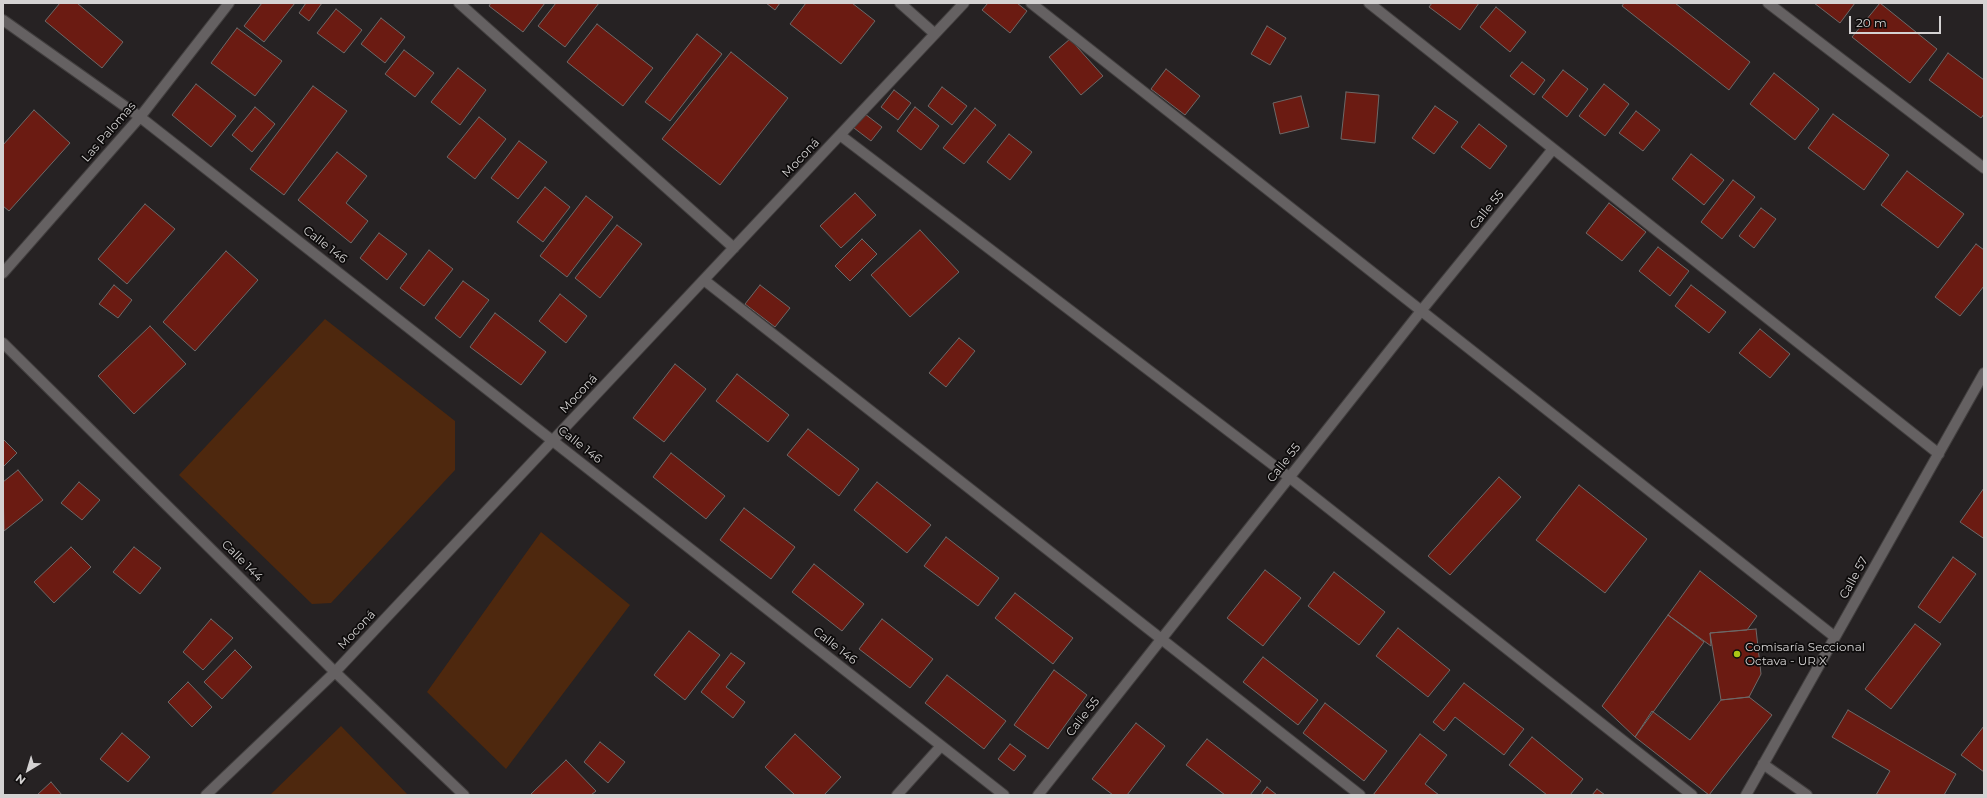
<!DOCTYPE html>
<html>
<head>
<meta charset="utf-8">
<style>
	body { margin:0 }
	#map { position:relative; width:1987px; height:798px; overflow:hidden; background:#262223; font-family:Montserrat,sans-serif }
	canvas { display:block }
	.frame { position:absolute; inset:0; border:4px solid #d4d2d2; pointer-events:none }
	.north { position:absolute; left:8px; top:750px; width:40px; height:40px; -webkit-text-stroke:3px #0e0c0c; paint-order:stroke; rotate:218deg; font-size:11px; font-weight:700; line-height:16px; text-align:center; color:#d4d2d2 }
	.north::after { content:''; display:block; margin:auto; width:14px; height:18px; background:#d4d2d2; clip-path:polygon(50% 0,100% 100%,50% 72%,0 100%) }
	.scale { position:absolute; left:1849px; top:16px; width:92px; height:18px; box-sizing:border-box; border:2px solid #d4d2d2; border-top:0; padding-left:5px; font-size:12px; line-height:14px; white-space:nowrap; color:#d4d2d2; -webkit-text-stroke:3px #0e0c0c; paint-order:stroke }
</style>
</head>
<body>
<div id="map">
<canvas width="1987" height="798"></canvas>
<div class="frame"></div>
<div class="north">N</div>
<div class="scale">20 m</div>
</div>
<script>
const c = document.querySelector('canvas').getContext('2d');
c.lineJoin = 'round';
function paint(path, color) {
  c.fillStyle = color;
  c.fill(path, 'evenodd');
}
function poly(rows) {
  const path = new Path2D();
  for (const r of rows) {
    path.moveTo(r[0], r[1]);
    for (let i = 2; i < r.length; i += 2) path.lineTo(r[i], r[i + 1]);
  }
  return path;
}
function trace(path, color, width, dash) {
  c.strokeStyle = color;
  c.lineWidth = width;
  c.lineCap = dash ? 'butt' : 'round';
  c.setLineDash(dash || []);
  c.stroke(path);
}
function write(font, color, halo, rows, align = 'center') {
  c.font = font + ' Montserrat,sans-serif';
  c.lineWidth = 3.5;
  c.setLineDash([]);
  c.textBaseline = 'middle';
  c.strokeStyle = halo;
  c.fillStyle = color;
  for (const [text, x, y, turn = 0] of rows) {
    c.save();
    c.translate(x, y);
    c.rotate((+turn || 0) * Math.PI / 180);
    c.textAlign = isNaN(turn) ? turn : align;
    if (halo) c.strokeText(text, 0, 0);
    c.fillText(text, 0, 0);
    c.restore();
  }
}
const green = poly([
	[325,319,455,421,455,470,331,603,312,604,179,475],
	[541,532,630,605,506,769,427,692],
	[341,726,408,795,270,795]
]);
const building = poly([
	[60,3,77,3,123,42,102,68,45,21,60,3],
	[262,3,295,3,264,42,244,26,262,3],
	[306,3,322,3,309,21,299,13,306,3],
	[491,3,545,3,523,32,489,6,491,3],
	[556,3,599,3,565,47,538,26,556,3],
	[766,3,780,3,775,10,766,3],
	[806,3,852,3,875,21,841,64,790,24,806,3],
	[988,3,1017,3,1027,11,1010,33,982,10,988,3],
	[1432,3,1479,3,1460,30,1429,7,1432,3],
	[1624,3,1675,3,1750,62,1729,90,1622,6,1624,3],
	[1814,3,1855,3,1840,23,1814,3],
	[1880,3,1937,49,1910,83,1852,37,1880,3],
	[1496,7,1526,32,1510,52,1480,27,1496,7],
	[336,9,362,30,344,53,317,33,336,9],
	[381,18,405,37,385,63,361,44,381,18],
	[597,24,653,68,623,106,567,62,597,24],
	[1267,26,1286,38,1270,65,1251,54,1267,26],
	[237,28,282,61,255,96,211,63,237,28],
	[697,34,722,54,670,121,645,102,697,34],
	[1070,39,1103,76,1081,95,1049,57,1070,39],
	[404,50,434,73,415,97,385,74,404,50],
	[731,52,788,98,720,185,662,139,731,52],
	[1948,53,1984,80,1984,114,1981,118,1929,80,1948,53],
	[1522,62,1545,80,1534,95,1510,76,1522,62],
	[458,68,486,90,460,125,431,102,458,68],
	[1166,69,1200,96,1185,115,1151,89,1166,69],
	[1563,70,1588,89,1567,117,1542,97,1563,70],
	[1774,73,1819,109,1795,140,1750,104,1774,73],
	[196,84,236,116,211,147,172,115,196,84],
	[1604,84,1629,104,1605,136,1579,116,1604,84],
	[313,86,347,111,284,195,250,169,313,86],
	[942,87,967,106,952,125,928,106,942,87],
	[894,90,911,103,898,120,881,107,894,90],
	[1346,92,1379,95,1375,143,1341,139,1346,92],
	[1301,96,1309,127,1280,134,1273,103,1301,96],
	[1435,106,1458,122,1434,154,1412,138,1435,106],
	[255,107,275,124,252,152,232,135,255,107],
	[915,107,939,126,921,150,897,131,915,107],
	[975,108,996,125,964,164,943,148,975,108],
	[34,110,70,143,9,211,3,206,3,145,34,110],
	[1636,111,1660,130,1643,151,1619,133,1636,111],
	[865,114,882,127,871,141,854,128,865,114],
	[1833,114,1889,155,1864,190,1808,148,1833,114],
	[479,117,506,139,475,179,447,157,479,117],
	[1479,124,1507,146,1490,169,1461,147,1479,124],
	[1009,134,1032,152,1010,180,987,162,1009,134],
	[519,141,547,162,518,199,491,178,519,141],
	[337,152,367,176,346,203,368,221,351,243,298,200,337,152],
	[1691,154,1724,180,1704,205,1672,179,1691,154],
	[1907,171,1964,214,1938,248,1881,205,1907,171],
	[1733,180,1755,197,1722,239,1701,222,1733,180],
	[545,187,570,207,543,242,517,222,545,187],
	[855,193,876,215,841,248,820,226,855,193],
	[586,196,613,217,567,277,540,256,586,196],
	[1609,203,1646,232,1622,261,1586,233,1609,203],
	[145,204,175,229,127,284,98,259,145,204],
	[1761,208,1776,219,1754,248,1739,236,1761,208],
	[617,225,642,244,600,298,575,278,617,225],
	[920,230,959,272,910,317,871,275,920,230],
	[379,233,407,254,387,280,360,258,379,233],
	[862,239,877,254,850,281,835,266,862,239],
	[1976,244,1984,250,1984,286,1960,316,1935,297,1976,244],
	[1658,247,1689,271,1670,296,1639,271,1658,247],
	[429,250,453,269,424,306,400,288,429,250],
	[226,251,258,280,195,351,163,322,226,251],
	[463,281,489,300,460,338,435,318,463,281],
	[114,285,132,300,118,318,99,304,114,285],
	[760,285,790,308,775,327,745,304,760,285],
	[1691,285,1726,312,1709,333,1675,306,1691,285],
	[560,294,587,316,566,343,539,321,560,294],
	[495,313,546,352,521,385,470,347,495,313],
	[150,326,186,364,134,414,98,376,150,326],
	[1760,329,1790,354,1770,378,1739,353,1760,329],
	[959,338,975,351,946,387,929,373,959,338],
	[675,364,706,389,664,442,633,418,675,364],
	[737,374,789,415,768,442,716,401,737,374],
	[808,429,859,469,839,496,787,455,808,429],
	[3,439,17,453,3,467,3,439],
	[671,453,725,496,706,519,653,477,671,453],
	[18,470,43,500,4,531,3,482,18,470],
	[1499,477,1521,497,1450,575,1428,556,1499,477],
	[79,482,100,500,82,520,61,503,79,482],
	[877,482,931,525,907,553,854,510,877,482],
	[1579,485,1647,539,1605,593,1536,540,1579,485],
	[1984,488,1984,536,1983,538,1960,522,1984,488],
	[744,508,795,547,771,579,720,540,744,508],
	[946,537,999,578,978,606,924,566,946,537],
	[71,547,91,567,54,603,34,582,71,547],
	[134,547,161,568,140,594,113,572,134,547],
	[1953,557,1976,574,1940,623,1918,607,1953,557],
	[814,564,864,604,842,631,792,592,814,564],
	[1265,570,1301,598,1263,646,1227,618,1265,570],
	[1700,571,1757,616,1747,630,1710,633,1711,646,1668,615,1700,571],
	[1334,572,1385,612,1359,645,1308,606,1334,572],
	[1015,593,1073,638,1053,664,995,618,1015,593],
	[1668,615,1704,642,1635,737,1602,706,1668,615],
	[211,619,233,638,203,670,183,652,211,619],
	[882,619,933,659,910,688,859,649,882,619],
	[1915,624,1941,644,1891,709,1865,689,1915,624],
	[1398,628,1450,670,1428,697,1376,656,1398,628],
	[1756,629,1761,674,1749,697,1721,700,1710,633,1756,629],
	[689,631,720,655,685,700,654,675,689,631],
	[235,650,252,667,222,699,204,682,235,650],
	[731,653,745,663,726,687,745,702,733,718,701,692,731,653],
	[1263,657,1318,700,1298,725,1243,682,1263,657],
	[1054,670,1087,695,1048,749,1014,725,1054,670],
	[947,675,1006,721,984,749,925,703,947,675],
	[188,682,212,707,192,727,168,702,188,682],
	[1464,683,1524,729,1504,755,1455,717,1444,731,1433,722,1464,683],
	[1749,697,1772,715,1709,795,1635,737,1652,711,1690,740,1721,700,1749,697],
	[1325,703,1387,751,1364,781,1303,733,1325,703],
	[1848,710,1956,774,1944,795,1876,795,1890,771,1832,737,1848,710],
	[1136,723,1165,746,1127,795,1113,795,1092,779,1136,723],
	[1984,726,1984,772,1961,755,1984,726],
	[122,733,150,757,128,782,100,759,122,733],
	[795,734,841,777,824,795,795,795,765,767,795,734],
	[1420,734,1447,755,1425,784,1439,795,1373,795,1420,734],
	[1532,737,1583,779,1570,795,1547,795,1509,765,1532,737],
	[1207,739,1261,781,1250,795,1225,795,1186,765,1207,739],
	[600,742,625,762,608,783,584,762,600,742],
	[1010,744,1026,756,1014,771,998,759,1010,744],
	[566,760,596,791,591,795,530,795,566,760],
	[51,782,62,795,37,795,51,782],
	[1267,787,1277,795,1261,795,1267,787],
	[1597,789,1605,795,1592,795,1597,789]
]);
const street = poly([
	[459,3,734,248],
	[900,3,935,34],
	[1031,3,1835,637],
	[1369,3,1939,454],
	[1768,3,1984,168],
	[3,20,140,117,1004,795],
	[840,135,1289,477,1692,795],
	[3,273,140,117,229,3],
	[704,280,1360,795],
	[3,343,335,672,464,795],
	[1763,764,1807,795],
	[206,795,335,672,964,3],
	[897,795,941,746],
	[1038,795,1421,311,1553,149],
	[1746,795,1984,373]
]);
const markers = [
	[1737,654,4,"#abc615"]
];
const streetNames = [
	["Las Palomas",109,132,-49],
	["Moconá",801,158,-47],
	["Calle 55",1487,210,-51],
	["Calle 146",325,245,38],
	["Moconá",579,394,-47],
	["Calle 146",580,445,38],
	["Calle 55",1284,463,-52],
	["Calle 144",242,561,45],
	["Calle 57",1854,578,-61],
	["Moconá",357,630,-47],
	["Calle 146",835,646,38],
	["Calle 55",1083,717,-52]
];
const poiNames = [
	["Comisaría Seccional",1745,647],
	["Octava - UR X",1745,661]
];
paint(green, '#4e280e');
paint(building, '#6b1b12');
trace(building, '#6d6968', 1);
trace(street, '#423f3f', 12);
trace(street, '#656162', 10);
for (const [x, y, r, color] of markers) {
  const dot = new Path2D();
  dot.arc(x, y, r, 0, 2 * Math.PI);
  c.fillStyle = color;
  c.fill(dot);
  trace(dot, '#0e0c0c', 1.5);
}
write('12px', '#d4d2d2', '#0e0c0c', streetNames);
write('12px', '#d4d2d2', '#0e0c0c', poiNames, 'left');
</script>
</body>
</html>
